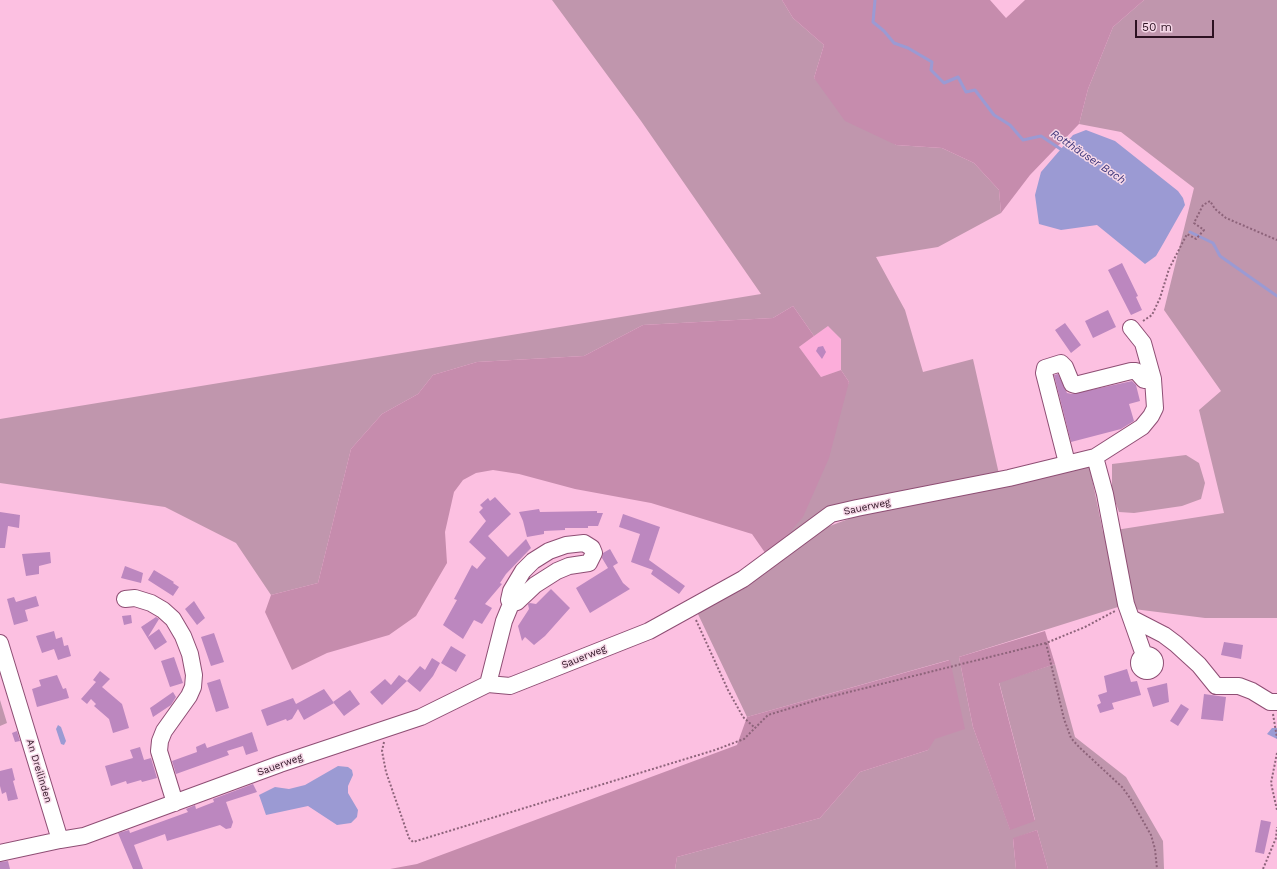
<!DOCTYPE html>
<html>
<head>
<meta charset="utf-8">
<style>
	body { margin:0 }
	#map { position:relative; width:1277px; height:869px; overflow:hidden; background:#fcc0e1; font-family:"Work Sans",sans-serif }
	canvas { display:block }
	.scale { position:absolute; left:1135px; top:20px; width:79px; height:18px; box-sizing:border-box; border:2px solid #2d1222; border-top:0; padding-left:5px; font-size:12px; line-height:14px; white-space:nowrap; color:#2d1222; -webkit-text-stroke:3px #f6d8e8; paint-order:stroke }
</style>
</head>
<body>
<div id="map">
<canvas width="1277" height="869"></canvas>
<div class="scale">50 m</div>
</div>
<script>
const c = document.querySelector('canvas').getContext('2d');
c.lineJoin = 'round';
function paint(path, color) {
  c.fillStyle = color;
  c.fill(path, 'evenodd');
}
function poly(rows) {
  const path = new Path2D();
  for (const r of rows) {
    if (r.length === 3) {
      path.moveTo(r[0] + r[2], r[1]);
      path.arc(r[0], r[1], r[2], 0, 2 * Math.PI);
      continue;
    }
    path.moveTo(r[0], r[1]);
    for (let i = 2; i < r.length; i += 2) path.lineTo(r[i], r[i + 1]);
  }
  return path;
}
function trace(path, color, width, dash) {
  c.strokeStyle = color;
  c.lineWidth = width;
  c.lineCap = dash ? 'butt' : 'round';
  c.setLineDash(dash || []);
  c.stroke(path);
}
function write(font, color, halo, rows, align = 'center') {
  c.font = font + ' "Work Sans",sans-serif';
  c.lineWidth = 3;
  c.setLineDash([]);
  c.textBaseline = 'middle';
  c.strokeStyle = halo;
  c.fillStyle = color;
  for (const [text, x, y, turn = 0] of rows) {
    c.save();
    c.translate(x, y);
    c.rotate((+turn || 0) * Math.PI / 180);
    c.textAlign = isNaN(turn) ? turn : align;
    if (halo) c.strokeText(text, 0, 0);
    c.fillText(text, 0, 0);
    c.restore();
  }
}
const built = poly([
	[828,325,841,339,841,370,821,377,799,347]
]);
const green = poly([
	[552,0,782,0,793,18,824,45,814,78,896,145,942,148,974,163,999,190,1001,213,938,247,876,257,905,310,923,372,973,359,999,474,824,512,768,557,849,382,841,370,841,339,828,326,814,336,793,306,773,318,643,325,584,356,477,362,433,375,418,394,382,414,351,449,318,583,271,595,236,543,165,507,0,483,0,419,761,294,641,121],
	[1144,0,1277,0,1277,618,1205,618,1118,607,959,657,973,727,1010,829,1035,820,999,682,1055,664,1075,737,1126,777,1163,841,1164,869,1048,869,1037,830,1013,839,1016,869,675,869,677,857,820,818,860,772,928,750,949,660,747,717,697,612,723,599,772,568,819,530,886,505,1089,464,1103,532,1224,513,1199,410,1221,391,1164,310,1194,188,1121,132,1079,124,1088,89,1113,27],
	[1186,455,1199,463,1205,483,1201,499,1182,506,1134,513,1119,512,1112,493,1112,464],
	[0,700,7,723,0,726]
]);
const forest = poly([
	[782,0,990,0,1006,18,1025,0,1144,0,1113,27,1088,89,1079,124,1030,175,1001,213,999,190,974,163,942,148,896,145,845,121,814,78,824,45,793,18],
	[793,306,814,336,799,347,821,377,841,370,849,382,829,458,803,517,768,557,752,534,651,503,575,489,519,474,493,470,476,473,463,480,454,492,445,532,447,563,416,616,389,635,327,653,292,670,265,612,271,595,318,583,351,449,382,414,418,394,433,375,477,362,584,356,643,325,773,318],
	[1045,631,1055,664,999,683,1035,821,1010,830,973,727,959,657],
	[950,660,965,729,935,739,928,750,860,772,820,818,677,857,675,869,390,869,417,864,737,745,747,717],
	[1037,830,1048,869,1016,869,1013,838]
]);
const water = poly([
	[1086,130,1115,141,1178,191,1183,198,1185,205,1163,244,1156,256,1145,264,1097,225,1061,230,1039,224,1035,195,1041,172,1073,135],
	[58,725,61,727,66,741,64,745,61,744,56,729],
	[1272,728,1277,728,1277,739,1267,734],
	[338,766,348,767,352,770,353,775,348,786,348,793,358,810,357,817,351,823,337,825,308,806,266,815,259,795,275,787,289,789,305,785]
]);
const stream = poly([
	[875,0,873,22,884,31,894,43,908,48,932,62,931,70,944,83,958,77,966,92,975,90,994,115,1010,125,1023,140,1041,136,1062,150],
	[1190,232,1213,243,1220,256,1277,296]
]);
const building = poly([
	[1122,263,1138,296,1136,297,1142,310,1131,315,1108,270],
	[1108,310,1116,327,1093,338,1085,321],
	[1065,323,1081,345,1071,353,1055,330],
	[823,346,826,352,822,359,816,351,818,347],
	[1058,374,1067,393,1072,394,1132,381,1136,385,1140,401,1129,404,1134,421,1121,429,1071,442,1054,375],
	[495,497,511,514,488,536,508,557,526,539,531,548,506,574,500,583,502,584,485,604,492,608,482,624,474,620,463,639,443,625,457,600,454,599,472,565,477,569,486,558,469,542,486,521,479,512,483,508,480,505,488,498,490,501],
	[539,509,540,512,597,511,597,513,603,513,598,526,588,526,588,528,565,528,565,530,544,531,544,534,527,537,523,521,519,512],
	[0,512,20,515,19,528,8,526,5,548,0,548],
	[623,514,660,527,649,560,685,586,679,594,651,574,653,570,631,562,640,534,619,527],
	[610,549,618,563,613,566,623,583,630,589,590,613,576,588,608,568,602,558,603,553],
	[50,552,51,563,39,566,39,574,26,576,22,554],
	[125,566,143,573,141,583,121,578],
	[154,570,174,582,173,583,179,587,173,596,148,580],
	[551,589,570,608,545,636,534,645,525,637,522,641,518,626,529,609,528,604,530,603,536,604],
	[36,596,39,606,25,610,28,621,14,625,7,599,14,597,16,602],
	[194,601,205,618,197,625,185,609],
	[131,615,132,623,124,625,122,616],
	[156,617,159,619,148,637,159,629,167,642,155,650,141,627],
	[54,631,56,639,62,637,64,646,68,645,71,656,58,660,54,649,42,653,36,636],
	[214,633,224,662,211,666,201,637],
	[1224,642,1243,645,1241,659,1221,655],
	[451,646,466,655,456,672,441,663],
	[174,657,183,683,170,687,161,661],
	[432,658,440,663,433,676,420,692,407,681,420,666,425,670],
	[1127,669,1131,682,1137,681,1141,695,1112,703,1114,709,1100,713,1097,705,1101,703,1098,695,1107,692,1104,676],
	[100,671,110,679,102,687,122,704,129,728,113,733,109,719,94,706,96,704,91,699,87,704,81,699,96,682,93,680],
	[57,675,63,689,66,688,69,698,37,707,32,689,41,686,39,680],
	[399,675,407,681,382,705,370,692,385,679,391,685],
	[220,679,229,708,216,712,207,683],
	[1167,683,1169,702,1153,707,1147,688],
	[324,689,334,703,304,720,298,709,292,719,287,721,286,719,267,726,261,710,293,698,296,704],
	[350,690,360,704,344,716,333,702],
	[173,692,176,697,171,705,153,717,150,708],
	[1204,694,1226,697,1223,721,1201,719],
	[1181,704,1189,709,1178,726,1170,721],
	[17,731,20,741,15,742,12,733],
	[252,732,258,751,246,755,243,746,227,751,229,755,176,774,172,761,197,752,196,747,205,743,207,748],
	[140,747,144,760,151,758,157,778,142,782,141,780,127,784,126,781,111,786,105,766,133,758,130,750],
	[12,768,15,780,13,781,18,799,8,801,6,792,2,794,0,786,0,771],
	[253,784,257,792,226,802,233,822,231,828,226,829,220,825,167,841,165,834,134,845,143,869,133,869,118,833,129,830,130,833,188,812,186,809,195,805,196,809,214,802,213,799],
	[1261,820,1271,822,1264,854,1255,852],
	[8,861,10,869,0,869,0,862]
]);
const path = poly([
	[1143,321,1152,315,1160,298,1169,269,1187,234,1196,239,1204,230,1194,223,1203,205,1210,201,1215,209,1226,218,1277,240],
	[696,620,728,690,743,717,754,727],
	[1046,643,1064,719,1071,738,1079,747,1122,787,1130,798,1151,835,1155,849,1157,869],
	[1273,714,1277,738],
	[384,742,382,751,386,772,409,838,413,842,715,750,744,739,768,715,817,700,1046,643,1085,627,1115,611],
	[1277,753,1271,783,1277,810],
	[1263,869,1276,838,1277,827]
]);
const minor = poly([
	[1095,457,1105,494,1126,604,1144,655],
	[1067,463,1044,373,1045,368,1061,363,1065,367,1072,384,1075,385,1131,371,1136,371,1144,380,1153,379],
	[125,599,135,598,151,603,163,610,173,619,183,636,190,654,194,675,193,687,189,696,164,731,160,741,159,751,175,803],
	[1133,619,1164,635,1176,644,1199,665,1216,686,1239,686,1252,691,1270,702,1277,702],
	[0,643,60,840,0,853],
	[1147,663,8],
	[488,684,504,621,511,604,509,600,511,591,523,571,533,561,549,551,566,545,584,543,592,548,594,553,589,563,569,566,557,571,535,585,517,602,511,604],
	[60,840,84,836,280,764,421,717,488,684,510,686,649,631,743,579,831,514,857,508,1009,478,1095,457,1142,427,1151,416,1155,408,1153,379,1143,343,1131,328]
]);
const streetNames = [
	["Sauerweg",867,507,-12],
	["Sauerweg",584,657,-22],
	["Sauerweg",280,765,-20],
	["An Dreilinden",39,771,73]
];
const waterNames = [
	["Rotthäuser Bach",1088,157,34]
];
paint(built, '#fcadda');
paint(green, '#c096ad');
paint(forest, '#c68cad');
paint(water, '#9b9ad3');
trace(stream, '#9b9ad3', 3);
paint(building, '#bc87bf');
trace(minor, '#8e4e74', 18);
trace(path, '#8d637a', 2, [2, 2]);
trace(minor, '#fff', 16);
write('10px', '#2d1222', '#f6d8e8', streetNames);
write('italic 11px', '#3d367a', '#f6d8e8', waterNames);
</script>
</body>
</html>
